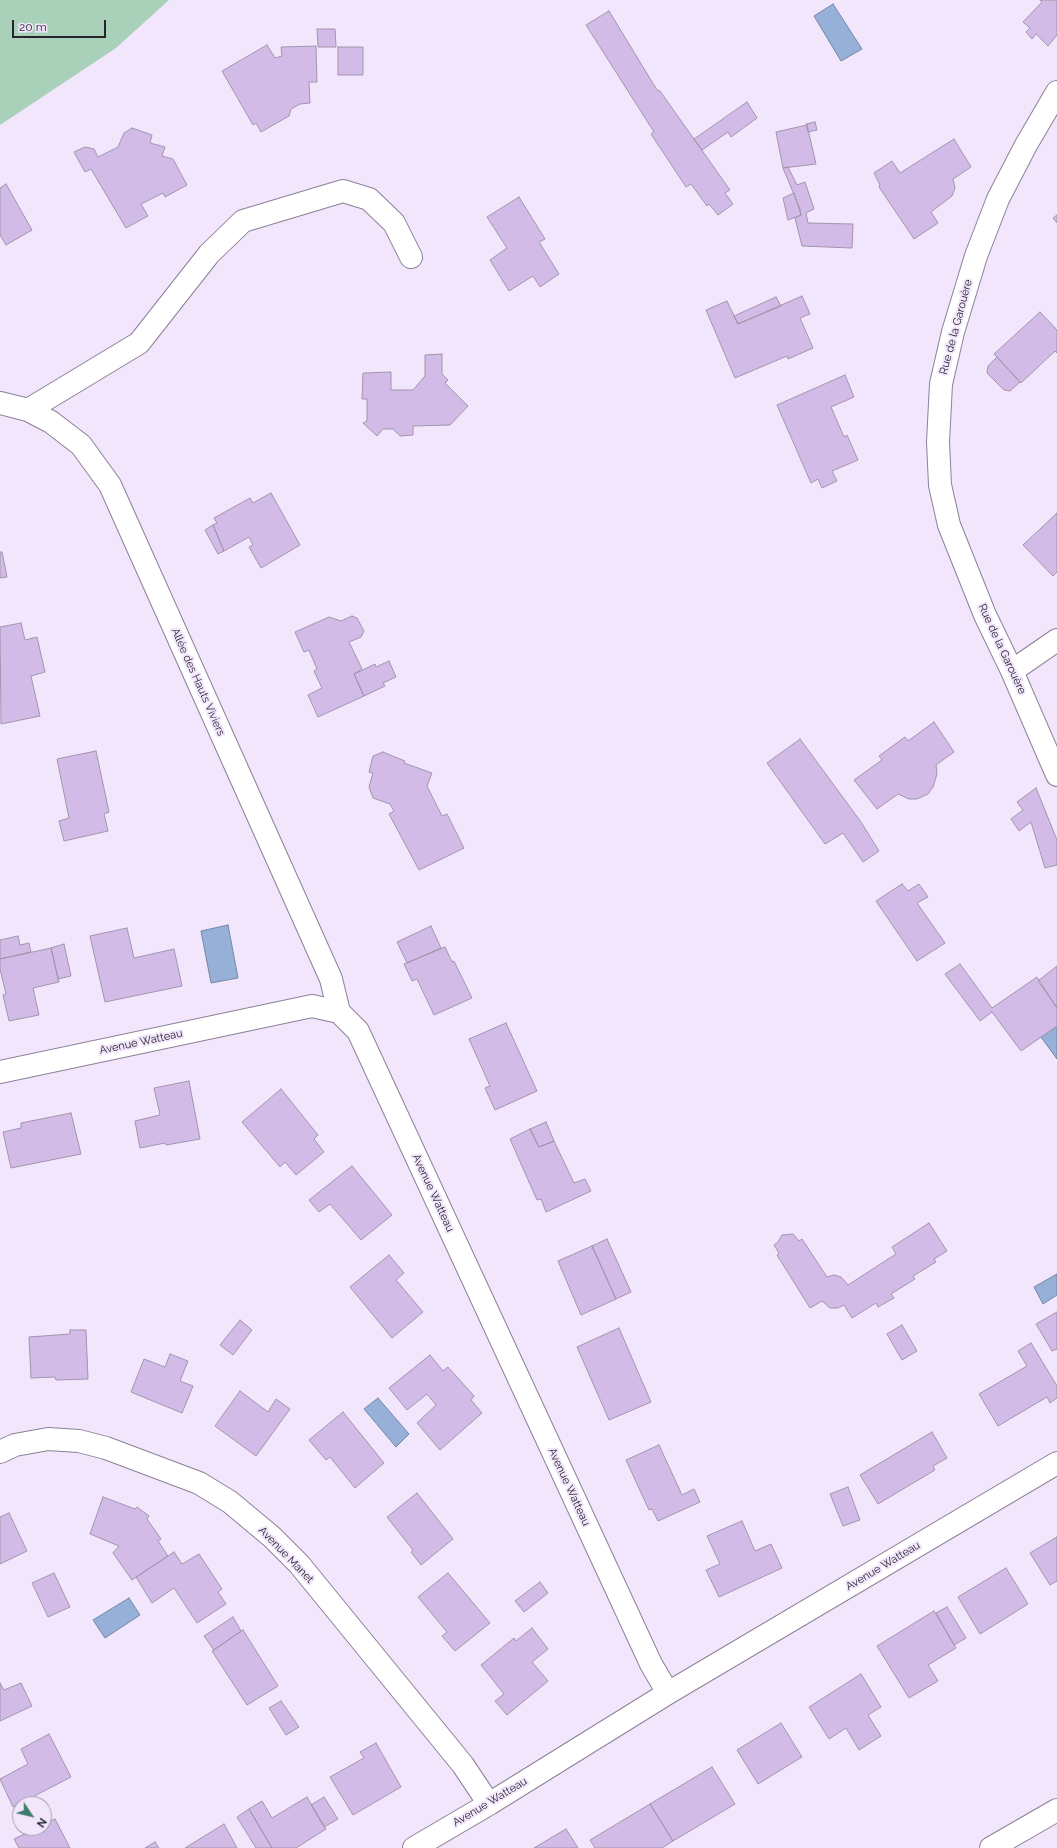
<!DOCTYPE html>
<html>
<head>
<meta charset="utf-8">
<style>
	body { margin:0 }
	#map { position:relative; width:1057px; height:1848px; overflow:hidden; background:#f2e6fc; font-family:Raleway,sans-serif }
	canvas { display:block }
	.north { position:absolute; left:12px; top:1796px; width:40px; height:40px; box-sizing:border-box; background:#f2e6fc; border:1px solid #a198a9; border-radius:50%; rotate:125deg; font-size:11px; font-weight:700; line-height:16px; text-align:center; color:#28232d }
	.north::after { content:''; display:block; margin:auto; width:14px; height:18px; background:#3d7c6a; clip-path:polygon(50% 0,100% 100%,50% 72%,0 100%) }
	.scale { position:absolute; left:12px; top:20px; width:94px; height:18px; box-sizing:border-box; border:2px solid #28232d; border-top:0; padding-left:5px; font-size:12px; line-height:14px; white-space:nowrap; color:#28232d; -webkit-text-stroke:3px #f2e6fc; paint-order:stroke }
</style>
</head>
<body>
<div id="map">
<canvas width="1057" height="1848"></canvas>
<div class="north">N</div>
<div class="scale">20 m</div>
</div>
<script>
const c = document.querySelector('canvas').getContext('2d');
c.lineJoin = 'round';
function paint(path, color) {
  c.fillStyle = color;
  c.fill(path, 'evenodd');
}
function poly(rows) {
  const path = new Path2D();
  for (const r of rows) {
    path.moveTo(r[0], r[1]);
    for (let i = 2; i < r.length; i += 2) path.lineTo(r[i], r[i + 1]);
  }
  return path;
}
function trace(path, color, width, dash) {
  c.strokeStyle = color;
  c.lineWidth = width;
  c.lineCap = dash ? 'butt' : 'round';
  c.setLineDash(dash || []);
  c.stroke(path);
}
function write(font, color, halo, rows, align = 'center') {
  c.font = font + ' Raleway,sans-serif';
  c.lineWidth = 4;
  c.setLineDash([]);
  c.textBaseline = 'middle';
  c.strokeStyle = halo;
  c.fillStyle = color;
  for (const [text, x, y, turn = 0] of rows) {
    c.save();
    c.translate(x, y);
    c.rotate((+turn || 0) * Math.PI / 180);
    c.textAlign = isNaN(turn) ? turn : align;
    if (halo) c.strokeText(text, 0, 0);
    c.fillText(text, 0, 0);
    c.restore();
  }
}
const green = poly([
	[0,0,169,0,116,48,0,125]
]);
const water = poly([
	[833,4,862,49,841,61,814,16,833,4],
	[228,925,238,978,211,983,201,931,228,925],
	[1057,1026,1057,1059,1041,1037,1057,1026],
	[1057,1274,1057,1295,1043,1304,1034,1287,1057,1274],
	[378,1398,409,1434,396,1447,364,1409,378,1398],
	[129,1598,140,1615,105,1638,93,1620,129,1598]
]);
const building = poly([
	[1040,0,1057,0,1057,35,1048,46,1036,34,1032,39,1026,32,1030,28,1023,22,1042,2,1040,0],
	[609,11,657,90,660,91,730,190,725,193,733,204,718,215,709,204,707,206,691,184,686,187,651,134,654,132,586,25,609,11],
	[317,29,335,29,336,47,318,47,317,29],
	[267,45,275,58,282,56,281,47,316,46,317,82,309,82,310,103,300,104,291,109,289,116,261,132,256,123,253,125,222,71,267,45],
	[338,47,363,47,363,75,338,75,338,47],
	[747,102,757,118,731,137,728,132,702,150,694,139,747,102],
	[815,122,817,130,808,132,806,124,815,122],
	[807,125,816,164,783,168,776,132,807,125],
	[132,128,152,135,150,143,165,147,162,156,173,159,187,185,165,197,163,193,141,204,148,216,126,228,91,169,85,172,74,152,85,147,94,149,98,157,118,147,124,133,132,128],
	[954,139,971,167,953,179,955,188,952,196,931,212,938,223,914,239,879,187,880,185,874,173,892,161,900,173,954,139],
	[788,167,797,185,805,182,814,209,806,213,808,223,853,224,852,248,802,246,795,218,801,215,800,209,783,168,788,167],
	[6,184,32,230,6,245,0,235,0,188,6,184],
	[794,193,801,215,788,220,783,198,794,193],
	[519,197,545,239,539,242,559,274,540,287,533,276,509,291,490,260,507,248,487,217,519,197],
	[1057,215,1057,223,1053,218,1057,215],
	[802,296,810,314,800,318,813,348,788,359,787,356,735,378,706,310,727,301,738,324,802,296],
	[776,297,781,306,738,324,734,316,776,297],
	[1040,312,1057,330,1057,353,1055,351,1021,383,994,354,1040,312],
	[442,354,442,374,448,380,445,383,468,406,450,425,413,426,413,435,400,436,393,429,383,429,377,436,363,423,367,421,367,399,362,399,363,373,391,372,391,390,413,390,425,376,425,355,442,354],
	[997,357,1020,382,1010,391,1004,390,987,373,988,366,997,357],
	[845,375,854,397,831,407,844,437,847,435,858,460,832,471,837,481,822,488,818,479,811,483,777,405,845,375],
	[271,493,300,545,261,568,249,547,253,545,249,537,224,551,213,525,217,523,214,518,250,498,253,503,271,493],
	[1057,513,1057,572,1053,576,1023,545,1057,513],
	[213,525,224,551,218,554,205,530,213,525],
	[0,552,2,552,7,577,0,578,0,552],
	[352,616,357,618,364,631,361,637,349,642,362,669,354,674,364,696,318,717,308,695,322,688,314,671,317,669,309,650,304,652,295,632,329,617,341,621,352,616],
	[21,623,25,640,37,637,45,672,31,676,40,716,1,724,0,627,21,623],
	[389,661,396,677,383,683,385,686,364,696,354,674,375,664,376,667,389,661],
	[934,722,954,752,936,765,937,774,933,787,928,794,917,799,909,799,898,794,877,809,854,780,882,760,879,756,905,737,908,741,934,722],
	[800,739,861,822,879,851,863,862,843,833,825,844,767,763,800,739],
	[96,751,109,812,104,814,108,831,64,841,59,821,69,818,57,759,96,751],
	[383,752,405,761,404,763,432,773,427,786,442,816,447,814,464,848,419,870,389,814,394,811,390,804,373,798,369,787,373,773,369,772,373,756,383,752],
	[1036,788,1057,840,1057,865,1045,868,1031,822,1019,831,1011,819,1023,810,1017,802,1036,788],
	[902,884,908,891,919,884,928,897,917,903,945,943,917,961,876,901,902,884],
	[431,926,441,948,407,963,397,942,431,926],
	[127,928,134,958,174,949,182,986,105,1002,90,936,127,928],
	[18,936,20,945,29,943,31,952,0,959,0,940,18,936],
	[64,944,71,976,58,979,51,948,64,944],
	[445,947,452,962,454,961,472,998,434,1015,417,979,412,981,404,964,445,947],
	[51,948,59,982,33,988,39,1015,9,1021,3,995,6,994,0,969,0,959,51,948],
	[960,964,992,1008,1037,977,1057,1008,1057,1026,1021,1051,992,1012,980,1021,945,974,960,964],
	[1057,966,1057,1008,1038,981,1057,966],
	[506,1023,537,1091,495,1110,485,1088,490,1086,469,1039,506,1023],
	[189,1081,200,1139,166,1145,165,1143,140,1148,135,1121,160,1115,154,1088,189,1081],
	[281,1089,318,1135,314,1139,324,1152,296,1175,285,1162,280,1167,242,1122,281,1089],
	[71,1113,81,1154,11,1168,3,1132,21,1128,21,1123,71,1113],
	[546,1122,554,1141,539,1147,530,1129,546,1122],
	[530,1129,539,1147,554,1141,574,1183,585,1179,591,1191,546,1212,541,1199,537,1200,510,1139,530,1129],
	[352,1166,392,1215,361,1240,330,1204,319,1212,309,1200,352,1166],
	[929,1223,947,1251,934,1259,936,1262,913,1276,915,1279,891,1294,894,1298,878,1307,876,1303,852,1318,844,1305,838,1308,830,1308,822,1301,810,1308,777,1255,779,1253,774,1245,778,1242,782,1235,793,1234,799,1241,802,1239,827,1277,834,1275,841,1277,848,1285,896,1254,892,1247,929,1223],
	[607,1239,631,1292,616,1299,592,1246,607,1239],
	[592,1246,616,1299,581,1315,558,1261,592,1246],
	[389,1255,404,1273,396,1280,423,1312,392,1338,350,1287,389,1255],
	[1057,1312,1057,1349,1052,1351,1036,1324,1057,1312],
	[240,1320,252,1330,233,1355,220,1345,240,1320],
	[902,1325,917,1351,902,1360,887,1334,902,1325],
	[619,1328,651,1402,609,1420,577,1347,619,1328],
	[70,1330,86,1330,88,1379,56,1380,55,1377,31,1378,29,1337,70,1334,70,1330],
	[1031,1343,1057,1386,1057,1398,1050,1403,1047,1397,998,1426,979,1394,1027,1366,1018,1351,1031,1343],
	[170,1354,188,1361,180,1381,193,1386,182,1413,131,1392,144,1359,165,1367,170,1354],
	[430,1355,443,1371,448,1367,474,1396,471,1400,482,1413,440,1450,417,1423,436,1405,427,1394,407,1410,389,1388,430,1355],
	[240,1391,268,1412,276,1399,290,1409,256,1456,215,1426,240,1391],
	[343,1412,384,1463,355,1488,330,1457,326,1460,309,1440,343,1412],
	[932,1432,947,1458,933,1466,935,1470,878,1504,860,1475,932,1432],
	[659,1445,682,1495,694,1489,700,1502,658,1521,652,1509,649,1510,626,1460,659,1445],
	[848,1487,860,1520,843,1526,830,1494,848,1487],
	[417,1493,453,1539,421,1565,411,1552,413,1550,387,1517,417,1493],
	[103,1497,135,1509,137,1507,149,1516,147,1519,161,1539,158,1541,168,1556,132,1580,113,1553,119,1546,90,1534,103,1497],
	[9,1513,27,1551,0,1564,0,1517,9,1513],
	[742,1521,755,1551,771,1544,782,1568,719,1597,706,1570,720,1564,707,1536,742,1521],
	[1057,1537,1057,1581,1050,1585,1030,1553,1057,1537],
	[174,1552,182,1564,199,1554,222,1589,218,1592,226,1604,197,1623,174,1588,152,1603,136,1577,174,1552],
	[1006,1568,1028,1604,980,1634,958,1597,1006,1568],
	[54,1573,70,1607,48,1617,32,1583,54,1573],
	[448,1573,490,1623,455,1651,442,1636,447,1632,418,1597,448,1573],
	[540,1582,548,1593,524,1612,515,1601,540,1582],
	[947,1607,966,1638,954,1645,936,1613,947,1607],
	[934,1611,956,1648,928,1665,938,1681,909,1698,877,1646,934,1611],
	[233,1617,241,1631,214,1650,204,1636,233,1617],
	[532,1628,548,1649,532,1662,548,1681,507,1715,495,1701,504,1694,481,1665,514,1638,516,1641,532,1628],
	[243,1630,278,1686,247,1705,212,1651,243,1630],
	[861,1674,881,1707,868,1715,881,1736,859,1750,846,1728,829,1739,809,1707,861,1674],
	[0,1683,4,1690,21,1683,32,1706,0,1721,0,1683],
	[281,1701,299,1727,286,1735,269,1708,281,1701],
	[781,1723,802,1757,758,1784,737,1750,781,1723],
	[49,1734,71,1777,13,1807,0,1779,28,1764,21,1749,49,1734],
	[376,1743,401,1787,353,1815,330,1777,364,1758,360,1752,376,1743],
	[712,1767,735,1804,673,1841,650,1804,712,1767],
	[307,1797,326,1829,296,1848,272,1848,249,1809,262,1801,272,1818,307,1797],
	[324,1797,338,1819,324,1827,311,1805,324,1797],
	[650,1804,673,1841,662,1848,595,1848,590,1840,650,1804],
	[249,1809,272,1848,256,1848,237,1817,249,1809],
	[55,1819,70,1848,19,1848,14,1839,37,1828,44,1828,44,1824,55,1819],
	[224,1824,237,1848,185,1848,224,1824],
	[566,1829,578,1848,534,1848,566,1829],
	[155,1842,159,1848,145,1848,155,1842]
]);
const minor = poly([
	[1057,92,1026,145,998,199,976,256,953,332,941,384,938,442,940,485,949,525,985,615,1012,671,1057,775],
	[0,403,28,410,51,422,81,445,110,485,331,979,339,1012],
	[28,410,139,343,209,254,243,221,343,191,369,199,394,223,411,257],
	[1012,671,1057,640],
	[0,1072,312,1006,339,1012,358,1031,651,1664,668,1693],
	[0,1452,15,1445,48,1439,79,1441,106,1448,199,1483,230,1502,272,1537,299,1564,463,1765,489,1804],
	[414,1848,489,1804,668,1693,1057,1463],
	[991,1848,1057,1810]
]);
const streetNames = [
	["Rue de la Garouère",956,327,-75],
	["Rue de la Garouère",1002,649,65],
	["Allée des Hauts Viviers",198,682,66],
	["Avenue Watteau",141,1042,-12],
	["Avenue Watteau",433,1193,65],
	["Avenue Watteau",569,1487,65],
	["Avenue Manet",286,1555,46],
	["Avenue Watteau",883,1566,-31],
	["Avenue Watteau",490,1802,-31]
];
paint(green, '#a9d1b9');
paint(water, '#96b0d8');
trace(water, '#7586a5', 1);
paint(building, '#d2bce7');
trace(building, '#a194ad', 1);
trace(minor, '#8c8098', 24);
trace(minor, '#fff', 22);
write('11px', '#28232d', '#f2e6fc', streetNames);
</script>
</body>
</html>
